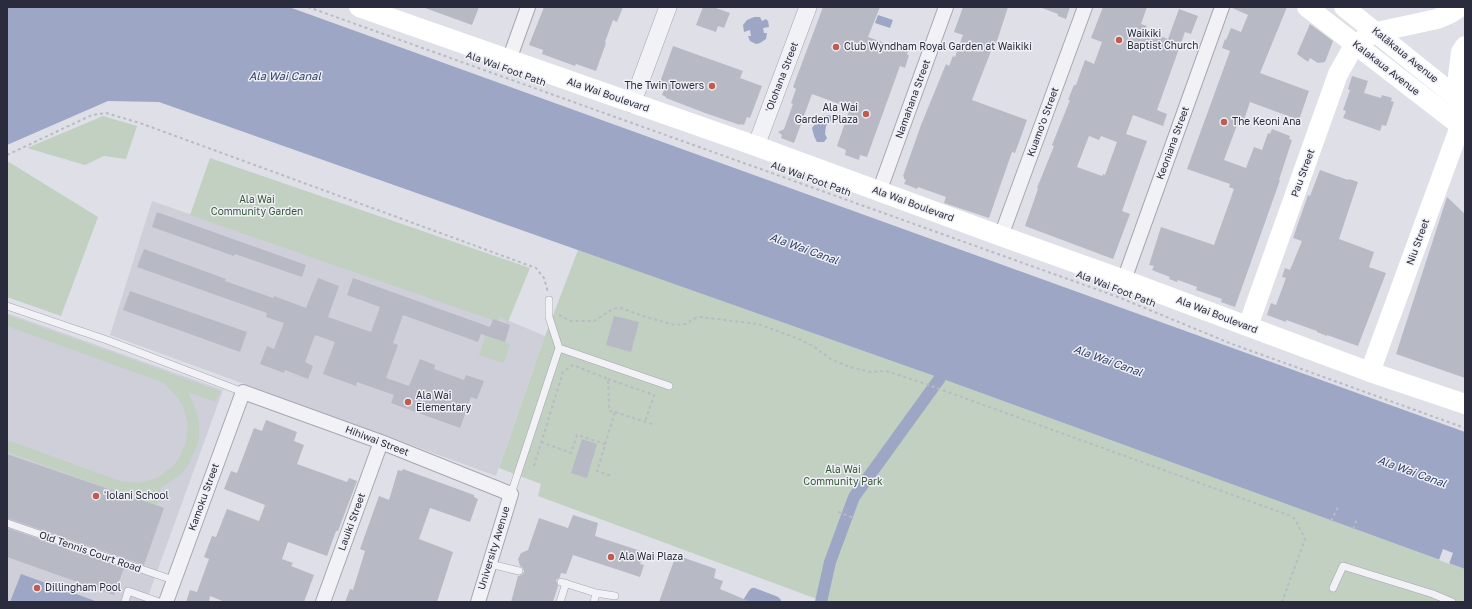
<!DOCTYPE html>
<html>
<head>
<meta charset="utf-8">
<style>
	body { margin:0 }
	#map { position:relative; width:1472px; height:609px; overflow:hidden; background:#dfe0e7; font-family:"Golos Text",sans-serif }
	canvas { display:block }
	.frame { position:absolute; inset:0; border:8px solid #2a2c3d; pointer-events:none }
</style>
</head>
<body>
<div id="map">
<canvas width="1472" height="609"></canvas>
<div class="frame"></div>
</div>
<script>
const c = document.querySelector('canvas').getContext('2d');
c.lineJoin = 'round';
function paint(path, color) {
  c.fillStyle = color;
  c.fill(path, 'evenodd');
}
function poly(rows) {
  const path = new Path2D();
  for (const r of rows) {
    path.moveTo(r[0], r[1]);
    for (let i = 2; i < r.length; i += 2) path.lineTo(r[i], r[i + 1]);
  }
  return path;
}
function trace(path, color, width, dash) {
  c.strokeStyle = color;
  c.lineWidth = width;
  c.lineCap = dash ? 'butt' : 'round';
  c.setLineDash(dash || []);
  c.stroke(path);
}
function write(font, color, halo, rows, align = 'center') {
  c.font = font + ' "Golos Text",sans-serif';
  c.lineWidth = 3;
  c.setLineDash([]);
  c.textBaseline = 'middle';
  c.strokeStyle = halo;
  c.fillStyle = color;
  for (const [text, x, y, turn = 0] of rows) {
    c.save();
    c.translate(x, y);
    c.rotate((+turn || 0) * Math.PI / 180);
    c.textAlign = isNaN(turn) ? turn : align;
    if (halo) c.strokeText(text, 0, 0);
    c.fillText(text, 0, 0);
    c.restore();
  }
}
const built = poly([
	[152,201,498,321,500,317,545,336,496,476,110,335],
	[7,313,223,390,146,602,7,602]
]);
const green = poly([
	[103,116,137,126,126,159,104,156,85,165,27,148],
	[210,158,530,268,508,322,500,317,498,322,190,215],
	[9,162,98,217,61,316,7,297,7,163],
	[578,250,940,378,1465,569,1465,602,825,602,538,496,541,484,499,468,545,336],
	[7,315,220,391,215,402,188,392,197,412,199,423,199,435,197,446,187,467,180,475,161,488,156,506,7,452,7,440,120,481,139,483,157,478,172,467,178,460,186,443,188,424,183,406,178,398,165,384,156,380,7,326],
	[486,335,510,344,504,363,479,355]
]);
const water = poly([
	[7,7,289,7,1465,432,1465,569,940,378,159,102,108,101,7,145],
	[878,15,893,20,890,28,875,23],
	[754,17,760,17,762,21,766,19,768,21,769,27,763,28,764,33,767,33,766,39,760,43,756,44,750,41,748,36,751,36,750,30,744,32,743,25,747,20],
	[828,115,831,116,831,121,826,126,825,134,827,138,824,142,817,142,814,136,812,128,821,116],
	[21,574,98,602,10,602]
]);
const pier = poly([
	[1443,549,1453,553,1449,564,1439,560]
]);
const canal = poly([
	[749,602,754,594,775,602],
	[821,602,830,562,854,497,940,378]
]);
const building = poly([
	[426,7,479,7,472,25,425,8],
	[544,7,623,7,617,22,613,20,605,42,606,43,596,71,576,64,575,66,542,54,543,50,529,45],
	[703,7,713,7,730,13,724,28,718,26,716,32,696,25],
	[823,7,880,7,868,37,908,51,907,55,909,55,905,68,900,66,867,157,860,155,859,160,845,155,846,150,837,146,850,108,812,94,794,143,781,138,782,135,778,132,784,129,793,104,791,103,796,89,793,87],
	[963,7,1008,7,995,47,993,46,972,100,1027,120,1015,153,1012,152,989,218,944,203,946,197,918,187,917,189,907,185,904,184,906,180,904,179,904,177,903,176,921,125,946,64,949,66,953,56,955,57,963,35,954,32],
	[1042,7,1070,7,1066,19,1058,16,1058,14,1042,8],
	[1103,7,1147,7,1141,24,1147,26,1145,30,1168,39,1179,9,1198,16,1191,34,1185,32,1157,110,1167,114,1163,126,1133,115,1126,134,1147,141,1122,211,1130,214,1113,259,1025,226,1038,189,1037,188,1054,146,1052,145,1070,100,1068,100,1074,85,1076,85,1085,60,1094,64,1102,42,1091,38],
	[1089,136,1099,140,1101,136,1117,142,1105,175,1103,174,1102,176,1077,167],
	[1230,7,1287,7,1260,73,1309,91,1299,120,1250,102,1242,126,1237,125,1224,160,1246,168,1254,147,1262,150,1268,133,1270,134,1272,129,1290,136,1289,139,1292,140,1279,180,1280,180,1235,307,1221,302,1222,299,1196,290,1197,287,1178,280,1177,282,1169,279,1170,277,1152,270,1154,266,1149,265,1161,227,1214,245,1234,189,1229,187,1230,184,1187,169,1230,51,1222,48,1225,39,1226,40,1231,28,1241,32,1248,15],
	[1310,24,1333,41,1325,62,1318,63,1310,58,1308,62,1297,54],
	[673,46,743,71,740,78,762,86,750,118,747,117,744,125,741,124,740,125,705,113,666,98,666,97,662,95,665,87,659,85],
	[1352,76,1368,81,1364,93,1381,98,1382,95,1392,98,1391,101,1394,102,1386,126,1382,125,1380,131,1343,118,1346,111,1343,110,1350,90,1348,89],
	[1320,170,1348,180,1349,179,1358,182,1339,239,1374,252,1369,267,1386,273,1358,346,1327,335,1327,336,1317,332,1317,331,1286,320,1286,322,1267,315,1271,303,1276,305,1286,278,1282,277,1285,268,1290,270,1302,241,1293,238,1308,195,1310,196],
	[1447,197,1465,214,1465,378,1396,354],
	[157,212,306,265,302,277,235,254,234,256,152,227],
	[144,249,226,279,225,281,273,298,274,296,306,308,318,278,339,286,328,317,371,332,380,307,347,295,353,278,490,327,493,319,510,325,505,342,481,334,478,342,403,315,393,343,398,345,386,378,409,386,420,359,435,365,434,369,464,380,466,375,484,381,477,399,471,397,460,428,391,403,394,395,357,382,356,386,323,374,335,342,315,335,305,362,313,366,308,379,285,370,284,373,260,364,267,346,274,349,284,323,266,317,267,313,137,267],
	[130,291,247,332,240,352,123,310],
	[614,316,639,322,631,352,606,345],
	[266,420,297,432,294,441,304,445,297,464,347,482,349,478,357,481,338,531,336,531,327,556,288,542,282,559,293,563,291,566,314,575,304,602,225,602,210,596,209,602,186,602,190,590,197,592,209,559,204,557,212,536,216,537,227,509,259,521,265,505,224,489,231,471,237,473,254,428,262,431],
	[582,439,597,444,587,478,571,473],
	[7,454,164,508,144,565,7,518],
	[403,469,474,495,474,497,478,499,470,522,430,508,419,539,453,552,437,602,345,602,350,589,353,590,365,551,360,549,379,496,389,500,398,470,402,471],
	[573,515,598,523,595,536,644,552,640,564,644,565,640,577,573,555,566,574,561,573,560,577,556,580,558,586,553,602,511,602,518,576,522,575,524,572,523,568,520,566,518,559,521,553,528,550,539,518,568,528],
	[7,528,124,568,114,595,7,557],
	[676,555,716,569,714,578,723,581,720,589,751,602,659,602]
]);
const path = poly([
	[308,7,1118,297,1232,344,1465,428],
	[7,155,92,115,106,113,140,123,536,268,544,278,548,292],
	[559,315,571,321,594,321,613,309,621,308,646,317,675,325,686,324,693,319,700,317,758,324,799,339,813,346,832,360,850,367,870,372,886,371,920,382,1291,516,1295,519,1305,539,1282,602],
	[608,379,654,395,645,422],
	[615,412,655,425],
	[541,442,571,453,577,435,605,444],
	[534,466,563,372,573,365,608,379,609,408,610,411,615,412,597,471,612,476],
	[838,512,854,518],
	[1331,521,1338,507],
	[1353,529,1357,519]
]);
const service = poly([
	[549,300,549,317,559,348],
	[7,306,107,340,243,392],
	[511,494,559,348,669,386],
	[7,523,173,580],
	[490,564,519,571],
	[561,582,596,593,594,602],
	[1333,588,1343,566,1433,594,1452,602],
	[596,593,615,596],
	[125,602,128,591,159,602],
	[560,602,566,583]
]);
const minor = poly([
	[509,60,528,7],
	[879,192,946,7],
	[1001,236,1085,7],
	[1124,280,1222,7],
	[166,602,243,392,381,442,511,494,478,602],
	[323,602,381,442]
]);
const tertiary = poly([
	[632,104,668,7],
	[756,146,808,7]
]);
const secondary = poly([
	[359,7,756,146,1001,236,1124,280,1370,372,1465,404],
	[1307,7,1465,129],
	[1344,7,1465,104],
	[1465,46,1461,52,1458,77,1459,84,1465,99],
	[1248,326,1338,74,1351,51,1362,40,1377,32,1437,19,1451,13,1460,7],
	[1370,372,1465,113]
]);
const markers = [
	[1119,40,4,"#c25b4f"],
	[836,47,4,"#c25b4f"],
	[712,86,4,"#c25b4f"],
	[866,114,4,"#c25b4f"],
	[1224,122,4,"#c25b4f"],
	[408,402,4,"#c25b4f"],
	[96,496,4,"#c25b4f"],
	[611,557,4,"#c25b4f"],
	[37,588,4,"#c25b4f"]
];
const poiNames = [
	["Waikiki",1127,34],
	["Baptist Church",1127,46],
	["Club Wyndham Royal Garden at Waikiki",844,47],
	["The Twin Towers",704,86,"right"],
	["Ala Wai",858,108,"right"],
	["Garden Plaza",858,120,"right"],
	["The Keoni Ana",1232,122],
	["Ala Wai",416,396],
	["Elementary",416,408],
	["ʻIolani School",104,496],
	["Ala Wai Plaza",619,557],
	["Dillingham Pool",45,588]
];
const streetNames = [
	["Kalākaua Avenue",1405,55,39],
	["Kalakaua Avenue",1386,68,38],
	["Ala Wai Foot Path",506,69,20],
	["ʻOlohana Street",782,77,-69],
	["Ala Wai Boulevard",608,95,19],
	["Namahana Street",913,99,-70],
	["Kuamo'o Street",1043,122,-70],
	["Keoniana Street",1173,143,-70],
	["Pau Street",1303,173,-70],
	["Ala Wai Foot Path",811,179,20],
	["Ala Wai Boulevard",913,204,20],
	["Niu Street",1418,242,-70],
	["Ala Wai Foot Path",1116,289,21],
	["Ala Wai Boulevard",1217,315,21],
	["Hihiwai Street",377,441,21],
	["Kamoku Street",204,497,-70],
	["Lauiki Street",352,522,-70],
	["University Avenue",494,548,-73],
	["Old Tennis Court Road",90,552,19]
];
const parkNames = [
	["Ala Wai",257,200],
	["Community Garden",257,212],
	["Ala Wai",843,470],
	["Community Park",843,482]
];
const waterNames = [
	["Ala Wai Canal",285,77],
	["Ala Wai Canal",804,249,20],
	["Ala Wai Canal",1108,361,20],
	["Ala Wai Canal",1412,472,20]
];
paint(built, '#cecfd9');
paint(green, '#c1d0c1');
paint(water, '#9da6c4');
paint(pier, '#dfe0e7');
trace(canal, '#9da6c4', 12);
paint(building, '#b7b9c4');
trace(service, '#a5a6b1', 8);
trace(minor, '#a5a6b1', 16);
trace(tertiary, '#a5a6b1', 18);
trace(path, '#babbc2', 2, [3, 3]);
trace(service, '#f2f2f6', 7);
trace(minor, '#f2f2f6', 14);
trace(tertiary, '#f2f2f6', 17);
trace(secondary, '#fff', 20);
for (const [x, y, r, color] of markers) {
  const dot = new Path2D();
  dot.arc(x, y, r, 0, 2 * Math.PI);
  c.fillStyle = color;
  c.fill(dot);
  trace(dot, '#eff0f5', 1.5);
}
write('10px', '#2a2c3d', '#eff0f5', poiNames, 'left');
write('10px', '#2a2c3d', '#eff0f5', streetNames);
write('10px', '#38573a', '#eff0f5', parkNames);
write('italic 11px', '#37416d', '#eff0f5', waterNames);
</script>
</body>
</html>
